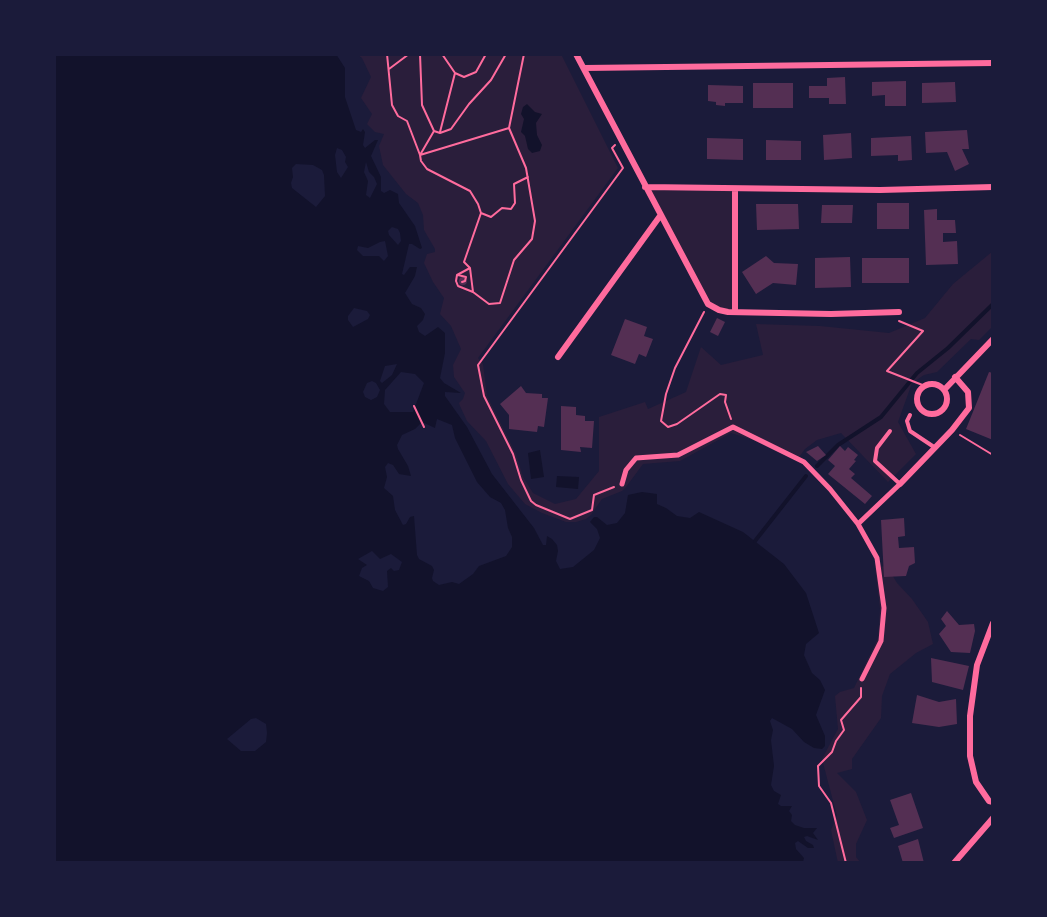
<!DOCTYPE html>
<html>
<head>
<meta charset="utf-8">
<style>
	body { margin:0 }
	#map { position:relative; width:1047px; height:917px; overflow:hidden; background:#1b1b3a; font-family:Overpass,sans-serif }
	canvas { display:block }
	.frame { position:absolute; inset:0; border:56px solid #1b1b3a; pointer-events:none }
</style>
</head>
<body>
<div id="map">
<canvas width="1047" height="917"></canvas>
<div class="frame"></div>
</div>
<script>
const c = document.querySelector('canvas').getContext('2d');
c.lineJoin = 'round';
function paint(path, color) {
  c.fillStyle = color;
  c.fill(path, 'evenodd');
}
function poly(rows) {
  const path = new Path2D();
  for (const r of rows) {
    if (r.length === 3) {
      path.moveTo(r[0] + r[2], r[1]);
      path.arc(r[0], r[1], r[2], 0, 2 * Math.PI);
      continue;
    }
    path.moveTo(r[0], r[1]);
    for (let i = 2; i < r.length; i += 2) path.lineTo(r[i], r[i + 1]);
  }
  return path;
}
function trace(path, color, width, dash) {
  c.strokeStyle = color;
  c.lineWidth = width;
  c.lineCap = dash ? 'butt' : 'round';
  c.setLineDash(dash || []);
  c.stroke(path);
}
const green = poly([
	[357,54,561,54,618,168,478,358,483,364,487,396,516,454,523,477,533,493,555,504,576,499,599,471,599,417,645,402,648,409,686,392,701,347,721,365,763,355,756,324,820,326,889,333,925,318,953,284,993,251,993,326,979,340,971,339,937,372,924,375,912,383,898,422,916,454,888,482,841,433,817,440,805,449,797,460,762,443,731,433,680,461,643,464,626,487,622,491,602,499,591,515,586,519,576,522,566,522,542,513,525,504,508,484,486,441,467,421,460,406,459,403,463,399,465,393,454,377,453,365,461,349,451,326,440,314,444,298,433,282,424,263,427,254,435,252,435,249,424,230,423,215,418,203,406,194,383,165,379,146,384,134,375,132,367,124,372,114,361,98,371,77,362,58],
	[645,187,735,190,735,311,708,304],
	[887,566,897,583,912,599,928,622,933,644,916,653,890,674,882,696,881,718,852,759,852,769,837,773,856,792,867,820,856,844,856,857,861,863,838,863,831,830,837,816,822,759,838,729,835,696,840,692,854,688,878,638,880,609,875,567]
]);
const water = poly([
	[54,54,336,54,345,68,345,97,356,130,361,132,363,129,365,132,363,145,365,148,375,140,378,140,371,156,381,177,381,191,384,193,390,190,398,194,399,203,415,226,422,248,420,249,412,244,409,244,402,274,404,275,410,267,417,267,415,276,405,293,412,304,421,308,425,314,423,320,417,326,419,332,425,336,438,327,445,333,445,353,440,378,444,383,461,393,445,392,445,396,467,427,492,474,534,528,543,545,546,545,547,536,552,539,557,545,558,551,556,561,560,569,573,567,594,550,600,538,597,529,590,522,594,517,597,517,607,525,617,523,625,513,628,495,642,492,657,494,657,504,666,508,677,516,690,518,699,512,743,532,784,564,806,593,819,633,806,644,804,655,812,673,820,680,825,690,816,715,825,736,825,746,822,749,814,748,804,742,792,729,772,718,770,721,773,730,771,740,774,766,771,785,774,791,781,795,778,804,781,806,792,806,789,811,792,815,791,821,795,825,804,828,817,828,813,833,818,840,807,836,804,837,806,841,813,845,814,848,808,848,798,841,795,843,796,849,804,858,803,862,54,863],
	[337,148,342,150,346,157,345,162,348,167,341,178,337,172,335,155],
	[366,162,369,172,374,177,377,184,370,198,366,195,368,181,364,172],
	[296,164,313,165,322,170,324,175,325,196,316,207,292,188,291,183,293,177,292,168],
	[392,227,398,229,400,233,401,241,398,245,389,235,388,231],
	[385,241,388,256,384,261,379,256,363,256,357,250,358,246,368,248,380,242],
	[354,308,367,311,370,315,368,319,353,327,348,320,348,316],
	[397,364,392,375,382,383,380,381,385,366],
	[401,372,415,374,424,383,413,412,390,412,384,404,385,390],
	[372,381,376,383,380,390,377,397,371,400,365,397,363,392,367,383],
	[437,419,452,425,455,438,477,482,490,497,501,503,505,510,508,528,512,537,512,547,506,556,479,566,473,574,459,584,452,582,439,585,433,581,432,578,434,570,432,566,419,559,417,555,414,516,410,517,406,524,403,525,395,510,393,496,384,488,387,477,385,467,388,463,393,465,399,474,411,476,408,466,398,449,397,445,402,435,415,429,422,422,435,428],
	[372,551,380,559,391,554,402,562,399,570,394,571,391,568,387,571,388,587,383,591,373,588,369,581,359,576,362,568,367,565,358,559],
	[256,718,266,724,267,733,266,742,255,751,241,751,227,739,251,719],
	[527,104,535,112,542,114,536,123,537,135,542,145,540,151,532,153,528,149,525,136,521,132,524,119,521,114,523,107],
	[540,450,544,477,531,479,528,453],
	[557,476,579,477,578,489,556,487]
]);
const stream = poly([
	[817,466,838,445,881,417,917,373,948,348,993,304],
	[755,541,806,476]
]);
const building = poly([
	[845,77,846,104,829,104,829,98,809,98,809,86,827,86,827,78],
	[906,81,906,106,885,106,885,95,872,96,872,82],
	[955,82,956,102,922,103,922,83],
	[753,83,793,83,793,108,753,108],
	[708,85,743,86,743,103,725,103,725,106,716,105,716,102,708,101],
	[967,130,969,149,962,149,969,164,955,171,947,152,926,153,925,132],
	[851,133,852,158,824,160,823,135],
	[911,136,912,160,898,161,898,155,871,156,871,138],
	[707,138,743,139,743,160,707,159],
	[766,140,801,141,801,160,766,160],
	[877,203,909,203,909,229,877,229],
	[756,204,798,204,799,229,757,230],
	[822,205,853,205,852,223,821,223],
	[937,209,937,220,955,220,956,233,943,233,943,242,957,241,958,264,926,265,924,210],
	[766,256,774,263,798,264,796,285,773,283,756,294,742,272],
	[850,257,851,287,815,288,815,258],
	[862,258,909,258,909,283,862,283],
	[463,281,4],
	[717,318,725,322,718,336,710,332],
	[625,319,647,327,644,336,653,339,646,357,639,354,635,364,611,355],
	[989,372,993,373,993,440,966,429],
	[521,386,526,393,542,394,542,398,548,398,544,427,538,426,537,432,509,429,509,415,500,404],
	[561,406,576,407,576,415,585,416,585,421,594,421,592,448,580,447,581,452,561,450],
	[818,446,826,455,817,461,806,452],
	[840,446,845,451,848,447,858,455,854,460,856,461,849,469,855,474,851,478,872,496,865,504,828,474,835,466,828,460],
	[904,518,905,536,898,537,899,548,914,547,915,563,909,566,906,576,884,577,881,520],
	[947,611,959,625,974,624,975,631,970,653,951,652,939,634,946,626,941,619],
	[931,658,969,666,963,690,932,682],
	[917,695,939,702,956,699,957,724,939,727,912,723],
	[911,793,923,828,894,838,890,828,899,825,890,800],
	[918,839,924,863,903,863,898,846]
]);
const path = poly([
	[387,54,392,105,398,116,407,121,420,155,509,128],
	[420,54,422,105,434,131,420,155,421,161,427,169,470,191,478,204,481,213,464,262,470,268,473,292,489,304,500,303,514,260,532,239,535,221,526,168,509,128,524,54],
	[442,54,455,73],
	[389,69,409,54],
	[434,131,440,133,451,129,469,104,491,80,506,54],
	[440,132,455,73,464,77,476,72,486,54],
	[481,213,491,217,502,208,511,209,515,203,514,184,528,177],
	[470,268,457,275,456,281,458,286,473,292],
	[458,275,466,277,465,281,462,282],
	[704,312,675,368,666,394,661,421,668,427,677,424,720,394,726,395,725,402,731,419],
	[899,321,923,331,887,371,925,386],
	[414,406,424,427],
	[960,435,993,455],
	[614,487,594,495,592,510,570,519,536,505,531,501,521,480,513,454,484,396,478,365,623,168,612,148,615,145],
	[846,863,831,803,819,786,818,766,832,752,836,741,844,730,841,720,861,697,861,688]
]);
const service = poly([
	[910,415,907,421,910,431,934,447],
	[890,431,877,448,875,461,900,484]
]);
const pedestrian = poly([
	[622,484,626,470,636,458,678,455,733,427,804,462,830,489,858,524,877,558,884,608,881,641,862,679],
	[858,524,900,484]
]);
const minor = poly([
	[576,54,708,304,719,310,728,312,831,314,899,312],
	[584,68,993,63],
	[645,187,880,190,993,187],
	[735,311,735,190],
	[558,357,660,216],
	[932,399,15],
	[944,390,993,339],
	[900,484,952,430,969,408,968,392,955,377],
	[993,623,977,665,970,716,970,756,976,782,989,801,993,802],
	[954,863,993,818]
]);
paint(green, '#2a1e3b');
paint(water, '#12122b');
trace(stream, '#12122b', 4);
paint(building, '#542f53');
trace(path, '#ff6b9d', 2);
trace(service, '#ff6b9d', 4);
trace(pedestrian, '#ff6b9d', 5);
trace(minor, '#ff6b9d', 6);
</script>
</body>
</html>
